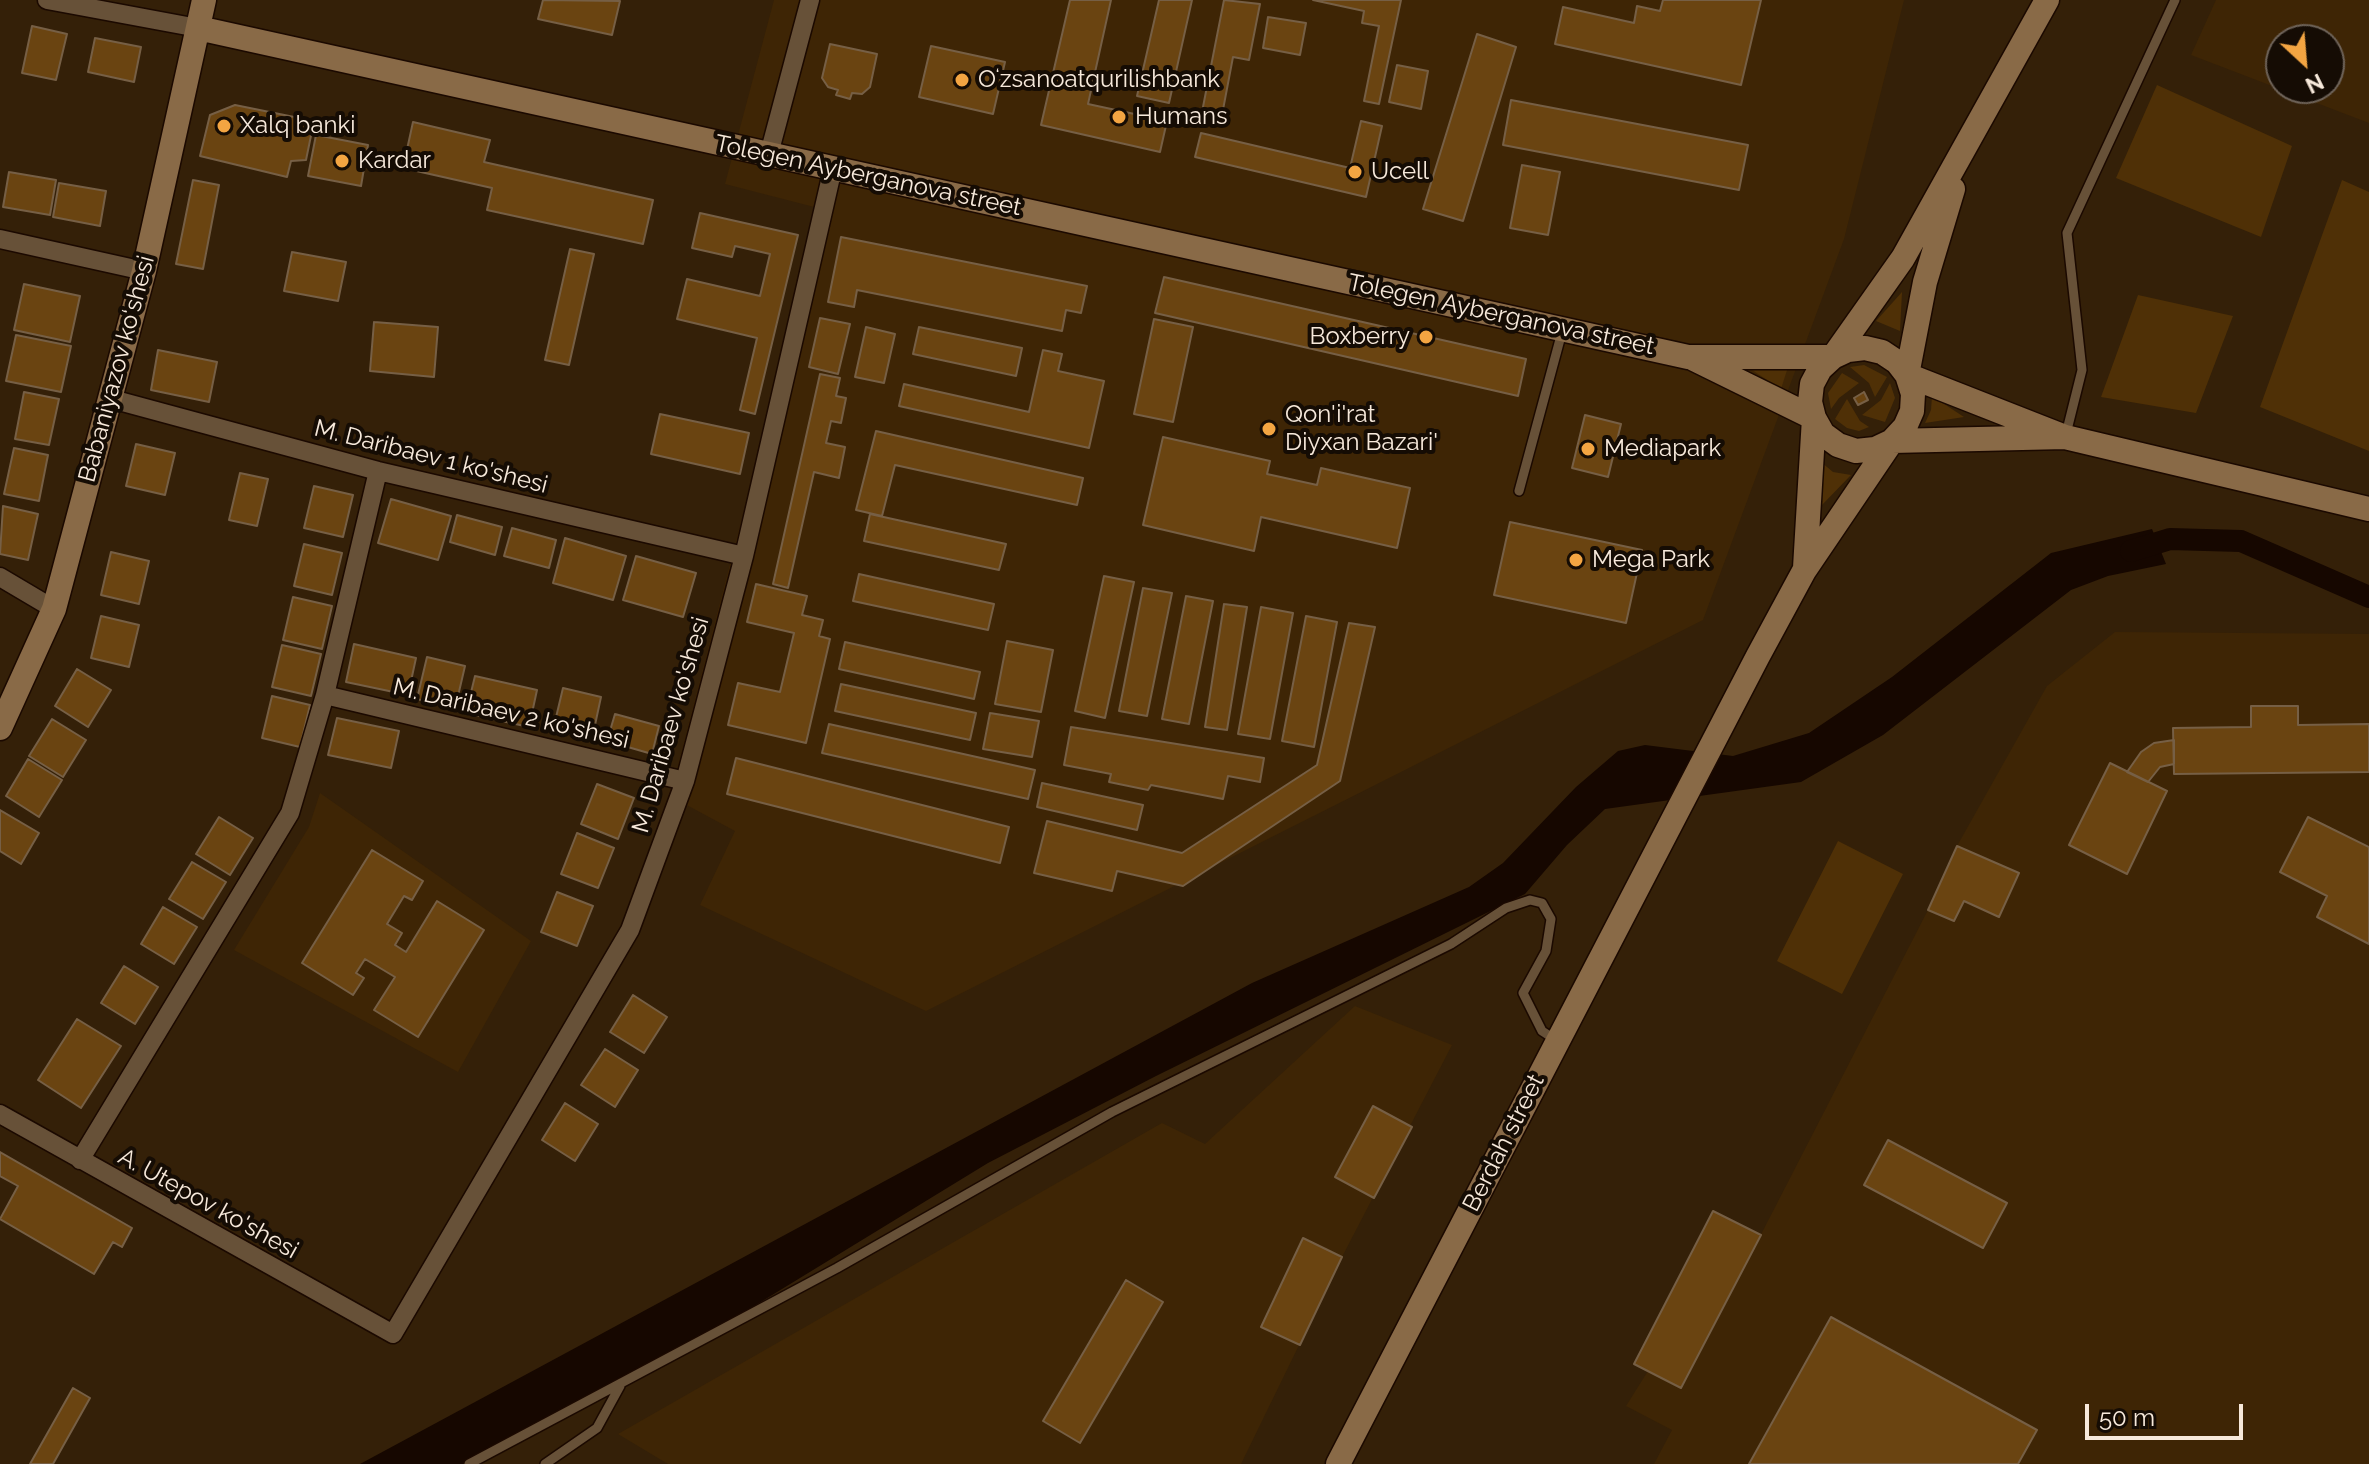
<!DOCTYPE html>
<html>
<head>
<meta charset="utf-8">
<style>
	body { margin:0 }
	#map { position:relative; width:2369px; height:1464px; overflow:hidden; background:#342008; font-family:Raleway,sans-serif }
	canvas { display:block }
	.north { position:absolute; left:2265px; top:24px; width:80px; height:80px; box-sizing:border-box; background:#150c04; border:2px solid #6f645a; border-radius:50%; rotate:154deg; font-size:22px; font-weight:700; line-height:32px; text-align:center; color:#f7e9db }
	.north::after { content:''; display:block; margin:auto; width:28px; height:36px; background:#f3a542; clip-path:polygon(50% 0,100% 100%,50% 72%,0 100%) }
	.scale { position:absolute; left:2085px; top:1404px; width:158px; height:36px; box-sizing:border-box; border:4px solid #f7e9db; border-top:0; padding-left:10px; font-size:24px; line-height:28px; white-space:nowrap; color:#f7e9db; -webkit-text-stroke:6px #150c04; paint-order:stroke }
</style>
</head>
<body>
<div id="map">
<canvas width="2369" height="1464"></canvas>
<div class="north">N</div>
<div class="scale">50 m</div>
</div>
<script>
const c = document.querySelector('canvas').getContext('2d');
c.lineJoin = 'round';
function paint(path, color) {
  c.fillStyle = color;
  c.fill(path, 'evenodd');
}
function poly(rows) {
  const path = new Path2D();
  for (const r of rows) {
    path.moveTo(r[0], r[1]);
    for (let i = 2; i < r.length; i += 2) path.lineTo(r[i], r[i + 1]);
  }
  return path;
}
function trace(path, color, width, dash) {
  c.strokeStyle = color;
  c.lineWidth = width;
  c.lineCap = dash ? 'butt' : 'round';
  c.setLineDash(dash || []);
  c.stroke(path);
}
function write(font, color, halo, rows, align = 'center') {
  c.font = font + ' Raleway,sans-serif';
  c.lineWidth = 8;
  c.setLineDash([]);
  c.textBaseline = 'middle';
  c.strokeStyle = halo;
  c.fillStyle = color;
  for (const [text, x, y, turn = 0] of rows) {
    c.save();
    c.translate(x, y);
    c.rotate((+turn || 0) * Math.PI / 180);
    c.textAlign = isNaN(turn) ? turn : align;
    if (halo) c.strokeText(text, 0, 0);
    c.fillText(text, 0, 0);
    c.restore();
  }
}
const built = poly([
	[774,0,1904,0,1844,239,1703,620,926,1011,700,905,735,831,670,796,822,209,725,184],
	[2216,0,2369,0,2369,123,2191,55],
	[2281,40,2329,40,2329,88,2281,88],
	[2115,632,2369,634,2369,1464,2018,1464,2036,1430,1831,1317,1749,1464,1654,1464,1672,1430,1626,1406,1648,1371,1682,1388,1928,910,1957,846,2047,686],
	[320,793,531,941,458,1072,234,950,309,827],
	[1355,1006,1452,1045,1342,1257,1241,1464,668,1464,618,1434,1162,1123,1205,1144]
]);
const green = poly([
	[2157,85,2292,146,2261,237,2116,178],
	[2342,180,2369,192,2369,451,2260,407],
	[1902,292,1900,331,1876,321],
	[2138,295,2233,316,2196,413,2101,397],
	[1864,365,1887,377,1875,397,1869,383,1850,367],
	[1788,367,1781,389,1752,370],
	[1842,373,1859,383,1839,398,1831,409,1828,393],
	[1890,383,1895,398,1885,422,1862,415,1881,400],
	[1932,396,1964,417,1925,423,1931,410],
	[1847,399,1860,421,1869,427,1859,431,1847,428,1835,419],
	[1821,462,1833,472,1851,475,1822,505],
	[1838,841,1903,874,1842,994,1777,961]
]);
const water = poly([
	[2152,529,2166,564,2108,576,2071,590,1883,735,1801,782,1605,809,1567,845,1525,894,1156,1076,988,1163,679,1352,469,1464,360,1464,1252,983,1469,887,1503,863,1576,787,1618,751,1645,745,1733,756,1809,733,1892,677,2051,553]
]);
const canal = poly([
	[2131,551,2170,539,2241,541,2369,597]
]);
const building = poly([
	[543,0,620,1,612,35,538,19,543,0],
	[1070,0,1111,0,1088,104,1167,121,1160,152,1041,125,1070,0],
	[1159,0,1192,0,1169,103,1137,96,1159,0],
	[1224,0,1260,4,1249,60,1233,57,1222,115,1202,112,1224,0],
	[1313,0,1401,0,1379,104,1364,101,1379,26,1362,23,1364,11,1313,0],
	[1663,0,1761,0,1741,85,1555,44,1563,7,1634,23,1637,6,1660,11,1663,0],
	[1268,17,1306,23,1300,55,1263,48,1268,17],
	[32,26,67,34,56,80,22,73,32,26],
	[1477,34,1516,47,1463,221,1423,209,1477,34],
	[95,38,141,47,134,82,88,72,95,38],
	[830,44,877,54,870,87,862,94,852,93,850,99,836,95,838,90,828,87,822,78,830,44],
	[931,46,1005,62,993,114,919,97,931,46],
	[1397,65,1428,71,1421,109,1389,102,1397,65],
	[1511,100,1748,145,1739,190,1503,145,1511,100],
	[235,105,314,121,306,160,291,161,287,177,200,156,210,115,235,105],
	[1361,121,1382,126,1366,197,1195,157,1201,133,1350,168,1361,121],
	[413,122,490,140,484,162,653,200,643,244,487,210,492,188,403,168,413,122],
	[316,135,368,145,361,186,308,176,316,135],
	[1522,165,1560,172,1548,235,1510,228,1522,165],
	[9,172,56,180,50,215,3,207,9,172],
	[193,180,219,185,203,269,176,264,193,180],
	[59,183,106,191,100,226,53,217,59,183],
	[700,213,798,235,755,414,740,410,757,338,677,319,687,279,760,296,770,254,735,246,732,257,692,248,700,213],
	[841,237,1087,286,1081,313,1066,310,1062,331,857,290,854,307,828,302,841,237],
	[570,249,594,254,569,365,545,360,570,249],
	[292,252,346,262,338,301,284,291,292,252],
	[1164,277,1526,359,1518,396,1155,313,1164,277],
	[24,284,80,296,70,342,14,330,24,284],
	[820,318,850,324,838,374,809,367,820,318],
	[1154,319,1193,327,1173,422,1134,414,1154,319],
	[374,322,438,327,434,377,370,371,374,322],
	[866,327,895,334,884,383,855,377,866,327],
	[919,327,1022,348,1016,376,913,354,919,327],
	[16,335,71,346,61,392,6,381,16,335],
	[158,350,217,362,209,402,151,390,158,350],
	[1043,350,1062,354,1058,371,1104,381,1089,448,899,406,904,384,1029,412,1043,350],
	[820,374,840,378,836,396,846,398,841,423,831,421,826,443,845,447,839,478,814,472,788,588,773,584,820,374],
	[24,392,59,399,49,445,15,439,24,392],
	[1864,392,1868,400,1858,405,1854,398,1864,392],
	[660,414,749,433,740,474,651,454,660,414],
	[1585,415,1621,424,1608,477,1572,468,1585,415],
	[876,431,1083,478,1077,505,895,465,882,516,856,510,876,431],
	[1163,437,1270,461,1267,474,1317,485,1321,468,1410,488,1397,548,1261,517,1254,551,1143,525,1163,437],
	[136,444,175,453,165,495,126,486,136,444],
	[14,448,48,455,39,501,4,494,14,448],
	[240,473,268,479,257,526,229,520,240,473],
	[314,486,353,495,343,537,304,528,314,486],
	[391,499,451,516,438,560,378,543,391,499],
	[3,506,38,514,28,560,0,554,3,506],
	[870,514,1006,544,999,570,864,541,870,514],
	[457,515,502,527,495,555,450,542,457,515],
	[1510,522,1642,550,1626,623,1494,595,1510,522],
	[512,528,556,540,549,568,504,556,512,528],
	[565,538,626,556,613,600,553,583,565,538],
	[304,544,342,553,332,595,294,586,304,544],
	[111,552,149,561,139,604,101,595,111,552],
	[636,556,696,573,683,617,623,600,636,556],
	[859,574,994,604,988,630,853,601,859,574],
	[1104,576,1134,582,1105,718,1075,711,1104,576],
	[756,584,807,596,802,615,823,620,819,636,830,639,806,743,728,725,738,683,780,692,794,633,747,622,756,584],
	[1143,588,1172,593,1147,716,1119,711,1143,588],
	[1186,596,1213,601,1189,724,1162,719,1186,596],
	[293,597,332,606,322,649,283,640,293,597],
	[1224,604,1247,607,1227,730,1205,727,1224,604],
	[1261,607,1293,613,1270,739,1238,734,1261,607],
	[101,616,139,625,129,667,91,658,101,616],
	[1306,616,1337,622,1314,747,1282,741,1306,616],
	[1349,623,1375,627,1340,781,1183,886,1117,871,1112,891,1034,873,1047,821,1182,853,1317,765,1349,623],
	[1007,641,1053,650,1041,712,995,704,1007,641],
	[845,642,980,672,974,699,839,669,845,642],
	[354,644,416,658,408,695,346,682,354,644],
	[282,645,321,654,311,696,272,687,282,645],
	[427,657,465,666,455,709,417,699,427,657],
	[77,669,111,690,88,727,55,706,77,669],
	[475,676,537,690,529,727,466,713,475,676],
	[841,684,976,713,970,740,835,711,841,684],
	[563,688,601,697,592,739,553,730,563,688],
	[272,696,310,705,300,747,262,738,272,696],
	[2251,706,2298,706,2298,725,2369,724,2369,772,2174,774,2173,728,2251,727,2251,706],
	[990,713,1039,721,1032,757,983,749,990,713],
	[615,714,659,726,652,754,607,741,615,714],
	[337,718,399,731,391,768,328,755,337,718],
	[52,719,86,740,63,777,29,756,52,719],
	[829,724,1035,770,1028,799,822,753,829,724],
	[1071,727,1264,758,1260,782,1228,776,1223,799,1151,785,1148,790,1109,782,1111,774,1064,765,1071,727],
	[2174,740,2174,764,2160,767,2148,782,2127,772,2141,752,2154,743,2174,740],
	[736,758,1009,827,1000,863,727,794,736,758],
	[28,759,62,780,39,817,6,796,28,759],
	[2110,763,2167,791,2127,874,2069,845,2110,763],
	[1042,783,1143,805,1137,830,1037,807,1042,783],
	[597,784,634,798,618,839,581,824,597,784],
	[0,810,39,833,21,864,0,851,0,810],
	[219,817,253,838,230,875,196,854,219,817],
	[2308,817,2369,847,2369,944,2317,917,2327,896,2280,872,2308,817],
	[577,833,614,848,598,888,561,874,577,833],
	[1957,846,2019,873,1999,917,1964,901,1954,921,1928,910,1957,846],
	[372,850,423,881,412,900,404,896,387,924,402,933,395,945,406,952,437,901,484,930,418,1037,374,1010,395,977,365,959,356,973,364,978,353,995,302,963,372,850],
	[192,862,226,882,203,919,169,899,192,862],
	[557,892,593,906,577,946,541,932,557,892],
	[163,907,197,927,174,964,141,944,163,907],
	[124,966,158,987,135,1024,101,1003,124,966],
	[633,995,667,1017,644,1053,610,1032,633,995],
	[77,1019,121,1046,81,1108,38,1080,77,1019],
	[605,1049,638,1070,615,1107,581,1085,605,1049],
	[565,1103,598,1124,575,1161,542,1140,565,1103],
	[1373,1106,1412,1127,1374,1198,1335,1177,1373,1106],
	[1888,1140,2007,1203,1983,1248,1864,1185,1888,1140],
	[0,1152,132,1228,122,1247,113,1242,94,1274,0,1219,18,1186,0,1176,0,1152],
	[1713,1211,1761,1235,1681,1388,1634,1364,1713,1211],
	[1303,1238,1342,1257,1300,1345,1261,1327,1303,1238],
	[1126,1280,1163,1302,1080,1443,1043,1421,1126,1280],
	[1831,1317,2037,1430,2018,1464,1749,1464,1831,1317],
	[73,1388,90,1398,53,1464,30,1464,73,1388]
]);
const lane = poly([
	[2066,434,2082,370,2067,233,2175,0],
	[1519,491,1562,332],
	[469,1464,837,1268,1112,1112,1451,944,1506,908,1530,900,1542,903,1551,919,1546,951,1523,993,1542,1031,1556,1040],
	[545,1464,597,1428,620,1386]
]);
const street = poly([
	[47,0,198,28],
	[769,154,810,0],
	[0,239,144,271],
	[108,398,378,471,744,556],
	[0,577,54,609],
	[325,695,685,781],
	[0,1114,393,1334,630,930,685,781,744,556,833,168],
	[80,1160,290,813,325,695,378,471]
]);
const secondary = poly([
	[198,28,1688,357,1833,357,1903,258,2047,0],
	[1953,189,1925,282,1907,375,1913,394,1912,411,1905,427,1892,441,1875,449,1856,451,1838,445,1823,434,1814,418,1810,402,1812,384,1820,369,1833,357,1848,350,1865,348,1882,352,1897,362,1907,375,2065,437,2369,509],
	[1694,359,1814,418,1805,568],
	[0,728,54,609,144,271,204,0],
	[1338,1464,1758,656,1804,571,1892,441,2065,437]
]);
const markers = [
	[962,80,8,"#f3a542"],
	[1119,117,8,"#f3a542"],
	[224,126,8,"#f3a542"],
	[342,161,8,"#f3a542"],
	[1355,172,8,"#f3a542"],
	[1426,337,8,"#f3a542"],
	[1269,429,8,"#f3a542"],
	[1588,449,8,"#f3a542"],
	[1576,560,8,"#f3a542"]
];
const poiNames = [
	["Oʻzsanoatqurilishbank",978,80],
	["Humans",1135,117],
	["Xalq banki",240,126],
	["Kardar",358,161],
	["Ucell",1371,172],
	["Boxberry",1410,337,"right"],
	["Qon'i'rat",1285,415],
	["Diyxan Bazari'",1285,443],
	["Mediapark",1604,449],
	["Mega Park",1592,560]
];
const streetNames = [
	["Tolegen Ayberganova street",868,176,12],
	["Tolegen Ayberganova street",1501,315,12],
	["Babaniyazov ko‘shesi",117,369,-75],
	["M. Daribaev 1 ko'shesi",431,457,14],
	["M. Daribaev 2 ko'shesi",511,714,13],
	["M. Daribaev ko'shesi",671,725,-74],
	["Berdah street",1504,1143,-63],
	["A. Utepov ko'shesi",208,1204,29]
];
paint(built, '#3e2505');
paint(green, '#4f3006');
paint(water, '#160700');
trace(canal, '#160700', 22);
paint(building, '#6a4411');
trace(building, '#765f45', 2);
trace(lane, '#1b0900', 12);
trace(street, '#1b0900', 21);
trace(secondary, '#1b0900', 27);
trace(lane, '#675138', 9);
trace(street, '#675138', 18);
trace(secondary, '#896a47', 24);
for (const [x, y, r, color] of markers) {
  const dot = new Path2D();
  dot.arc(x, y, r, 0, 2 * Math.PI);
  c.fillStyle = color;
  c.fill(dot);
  trace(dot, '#150c04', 3);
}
write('24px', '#f7e9db', '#150c04', poiNames, 'left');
write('24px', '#f7e9db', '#150c04', streetNames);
</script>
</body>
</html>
